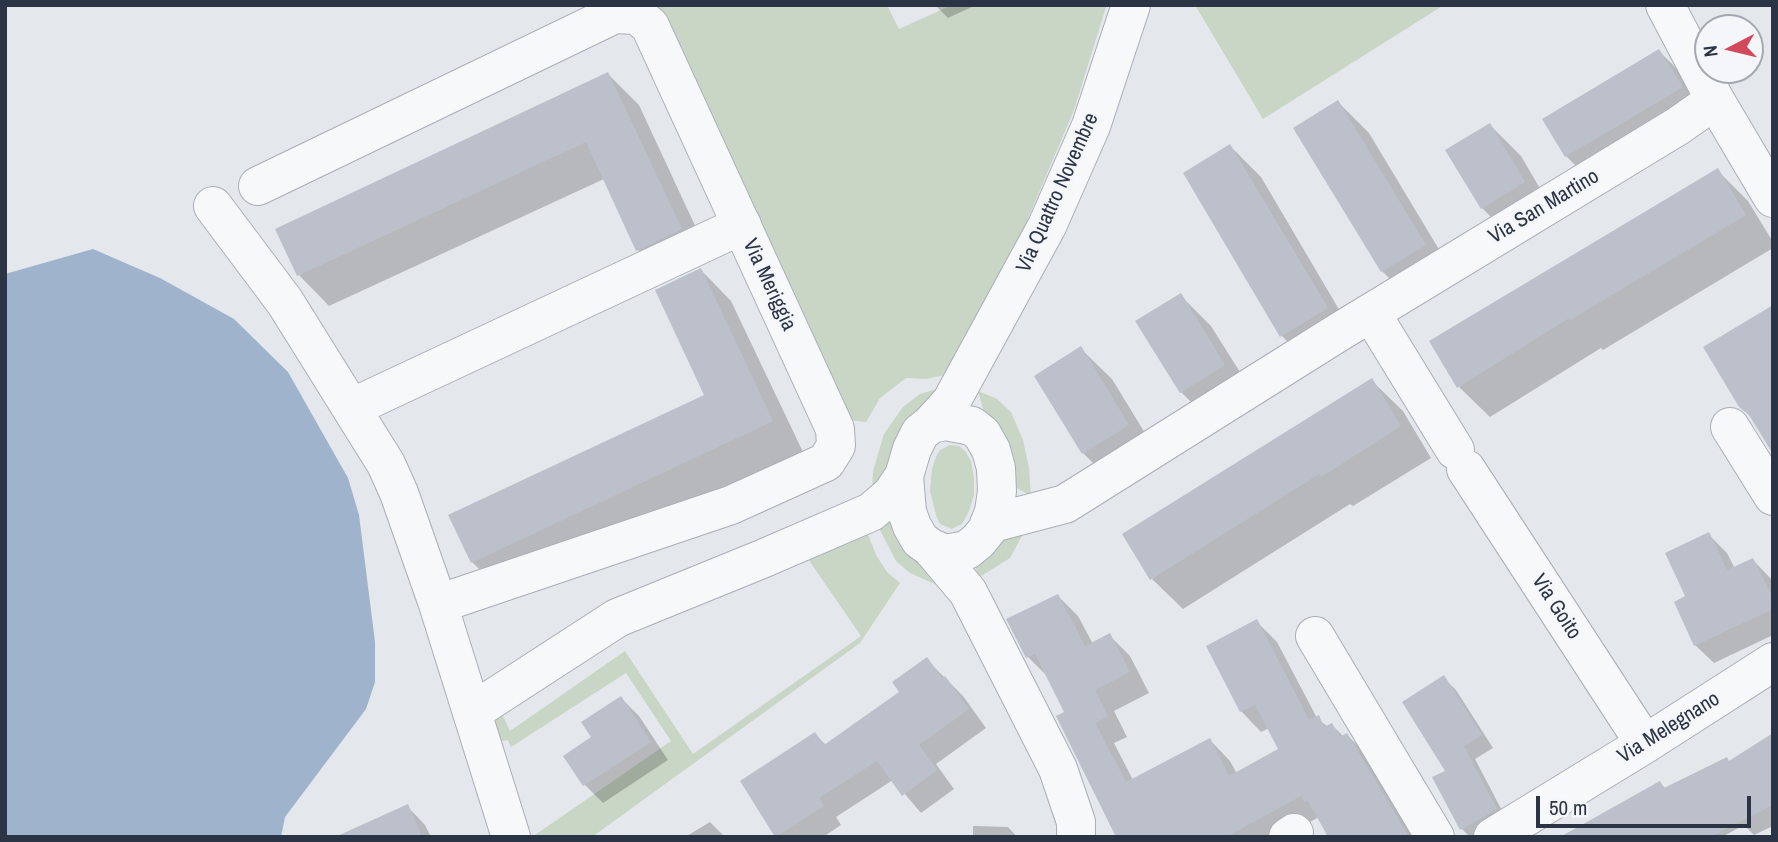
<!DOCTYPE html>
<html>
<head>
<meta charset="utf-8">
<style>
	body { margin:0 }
	#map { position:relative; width:1778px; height:842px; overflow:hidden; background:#e4e7ec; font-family:"Archivo Narrow",sans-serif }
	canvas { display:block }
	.frame { position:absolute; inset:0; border:7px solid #2b3445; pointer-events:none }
	.north { position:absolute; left:1694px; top:14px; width:70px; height:70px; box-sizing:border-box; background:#f4f6f9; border:2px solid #a4a8b1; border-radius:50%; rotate:263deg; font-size:19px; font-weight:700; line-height:28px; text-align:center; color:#2b3445 }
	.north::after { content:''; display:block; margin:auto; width:24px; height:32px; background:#d1495b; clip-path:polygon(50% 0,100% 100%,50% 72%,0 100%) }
	.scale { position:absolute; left:1536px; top:796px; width:215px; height:32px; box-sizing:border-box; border:4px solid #2b3445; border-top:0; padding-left:9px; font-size:21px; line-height:24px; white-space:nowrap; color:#2b3445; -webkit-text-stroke:5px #f4f6f9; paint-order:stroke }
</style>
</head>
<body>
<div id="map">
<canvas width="1778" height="842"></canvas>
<div class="frame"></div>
<div class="north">N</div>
<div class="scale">50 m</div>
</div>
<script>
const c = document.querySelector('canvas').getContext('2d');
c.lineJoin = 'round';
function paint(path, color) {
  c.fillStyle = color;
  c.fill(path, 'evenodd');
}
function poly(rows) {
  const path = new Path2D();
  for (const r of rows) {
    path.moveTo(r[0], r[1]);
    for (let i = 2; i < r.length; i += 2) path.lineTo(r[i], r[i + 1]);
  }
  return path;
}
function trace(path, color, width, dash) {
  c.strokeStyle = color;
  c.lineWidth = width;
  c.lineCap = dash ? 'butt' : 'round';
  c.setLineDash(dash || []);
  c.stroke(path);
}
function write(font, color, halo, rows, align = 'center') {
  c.font = font + ' "Archivo Narrow",sans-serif';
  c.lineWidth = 5;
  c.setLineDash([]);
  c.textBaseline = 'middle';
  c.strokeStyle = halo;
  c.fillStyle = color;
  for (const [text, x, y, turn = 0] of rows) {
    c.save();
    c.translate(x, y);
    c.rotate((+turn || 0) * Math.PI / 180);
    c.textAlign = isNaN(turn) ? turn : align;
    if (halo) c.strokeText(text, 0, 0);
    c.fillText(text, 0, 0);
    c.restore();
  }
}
const green = poly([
	[651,5,887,5,899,29,952,5,1106,7,1074,110,1021,235,949,374,926,379,906,378,880,398,866,422,841,419],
	[1195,5,1444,5,1263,119],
	[944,387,900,446,872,491,873,471,884,434,903,407,920,394],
	[978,391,997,399,1011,412,1023,440,1029,468,1031,496,1017,488,984,412],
	[950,445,959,446,965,451,971,461,974,478,974,495,969,511,962,524,952,529,940,524,936,515,930,491,932,469,936,457,940,450],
	[888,520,895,523,937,585,910,573,896,561,879,528],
	[864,524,876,555,887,572,900,583,860,643,592,837,532,837,671,741,626,673,511,747,508,740,487,743,485,726,501,712,510,731,625,651,693,754,861,636,806,556],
	[1028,525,1010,558,975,580,976,565,992,546]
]);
const water = poly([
	[93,249,160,278,234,319,288,372,348,478,359,515,375,642,375,682,366,709,285,817,281,837,5,837,5,274]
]);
const shadow = poly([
	[935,5,976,5,948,18],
	[1659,51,1690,82,1712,118,1597,187,1566,156],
	[608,74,639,105,711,260,668,280,637,249,604,179,329,306,299,275],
	[1338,102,1369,133,1455,276,1413,302,1382,271],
	[1490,125,1521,156,1555,214,1513,239,1482,208],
	[1230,146,1261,177,1357,340,1312,367,1282,336],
	[1717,170,1748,201,1773,242,1773,248,1603,350,1601,348,1490,417,1459,387],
	[701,270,731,301,803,452,503,592,472,562,706,396],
	[1180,295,1211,326,1255,396,1212,423,1181,392],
	[1081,349,1112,379,1159,456,1114,484,1083,453],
	[1372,381,1403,411,1431,458,1353,506,1350,504,1183,609,1152,579],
	[1709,535,1727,553,1735,569,1753,560,1773,581,1773,635,1714,663,1695,645],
	[1058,596,1078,616,1093,644,1110,636,1130,656,1149,693,1114,711,1127,737,1114,743,1133,780,1210,740,1230,761,1237,774,1280,750,1269,728,1261,732,1241,711,1257,622,1277,642,1317,718,1328,727,1332,725,1344,737,1347,735,1367,755,1416,837,1330,837,1319,817,1283,837,1118,837,1066,712,1048,677,1028,657],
	[926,659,963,696,986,728,936,764,954,789,921,813,893,780,836,817,841,825,823,837,778,837,742,782,815,734,827,746,901,692],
	[1444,678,1456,690,1493,748,1475,759,1508,822,1481,837,1470,837,1462,829,1447,771],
	[621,698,639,716,668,760,603,803,585,785,566,756,593,738],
	[1773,736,1773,826,1754,835,1744,825,1722,837,1563,837,1660,783,1666,789,1730,763],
	[407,806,425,825,431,837,379,837],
	[710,822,725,837,685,837],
	[973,826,1008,827,1017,837,973,837]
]);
const building = poly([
	[1659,49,1683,87,1565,157,1542,119],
	[608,72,682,229,636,251,586,142,297,276,275,229],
	[1338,100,1426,245,1381,272,1293,128],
	[1490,123,1525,182,1481,209,1445,150],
	[1230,144,1328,308,1280,337,1183,173],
	[1718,168,1746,215,1570,320,1569,318,1457,388,1429,341],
	[701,268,773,421,471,563,448,515,704,395,655,290],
	[1181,293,1225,365,1180,393,1135,321],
	[1773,305,1773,454,1749,415,1739,407,1703,347],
	[1081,346,1129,425,1082,454,1034,376],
	[1372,378,1401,426,1321,477,1319,474,1150,580,1122,534],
	[1709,532,1727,570,1753,558,1773,598,1773,609,1694,646,1674,602,1685,596,1665,553],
	[1058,594,1085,646,1110,633,1130,672,1095,690,1108,716,1095,723,1126,782,1210,738,1229,776,1278,749,1255,705,1240,712,1206,646,1257,619,1309,720,1319,715,1324,727,1332,723,1340,737,1347,733,1409,837,1328,837,1308,801,1305,802,1301,796,1226,837,1116,837,1056,716,1064,712,1035,654,1026,658,1006,619],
	[927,657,942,678,945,676,969,709,919,745,937,770,902,796,877,761,819,798,824,806,775,837,740,781,815,732,824,745,899,692,892,682],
	[1444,675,1482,735,1464,746,1497,809,1460,830,1432,777,1445,771,1402,702],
	[621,696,651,742,583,786,563,756,591,737,581,722],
	[1773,733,1773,805,1710,837,1560,837,1660,781,1664,788,1727,757,1729,761],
	[408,804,422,837,335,837]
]);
const minor = poly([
	[1665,5,1715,100,1773,198],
	[258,186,615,14,637,15,650,26,835,429,836,446,826,462,731,505,438,604,511,837],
	[213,206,285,302,386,464,399,493,438,604],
	[1371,313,1455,450],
	[351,408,742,225],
	[946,421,972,426,982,434,991,450,996,468,997,491,994,512,987,530,978,541,967,550,945,554,931,548,920,540,912,526,907,512,904,476,912,449,920,433,931,424,946,421],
	[931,424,951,402,1047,226,1091,126,1131,5],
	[1730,427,1773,496],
	[1466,469,1645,744],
	[989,524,1065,504,1339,332,1678,126,1715,100],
	[931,548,968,592,1058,769,1076,822,1076,837],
	[1315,636,1435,837],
	[472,712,617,618,762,559,871,512,891,495,904,476],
	[1288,837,1294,833],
	[1493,837,1645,744,1773,662]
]);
const streetNames = [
	["Via Quattro Novembre",1058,193,-66],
	["Via San Martino",1544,207,-31],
	["Via Meriggia",769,285,65],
	["Via Goito",1556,607,57],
	["Via Melegnano",1669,728,-32]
];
paint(green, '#c9d6c5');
paint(water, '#9fb4cc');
paint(shadow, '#0003');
paint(building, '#bbc0ca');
trace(minor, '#a9aeb7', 40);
trace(minor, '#f7f8fa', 38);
write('21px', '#2b3445', '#f4f6f9', streetNames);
</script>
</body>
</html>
